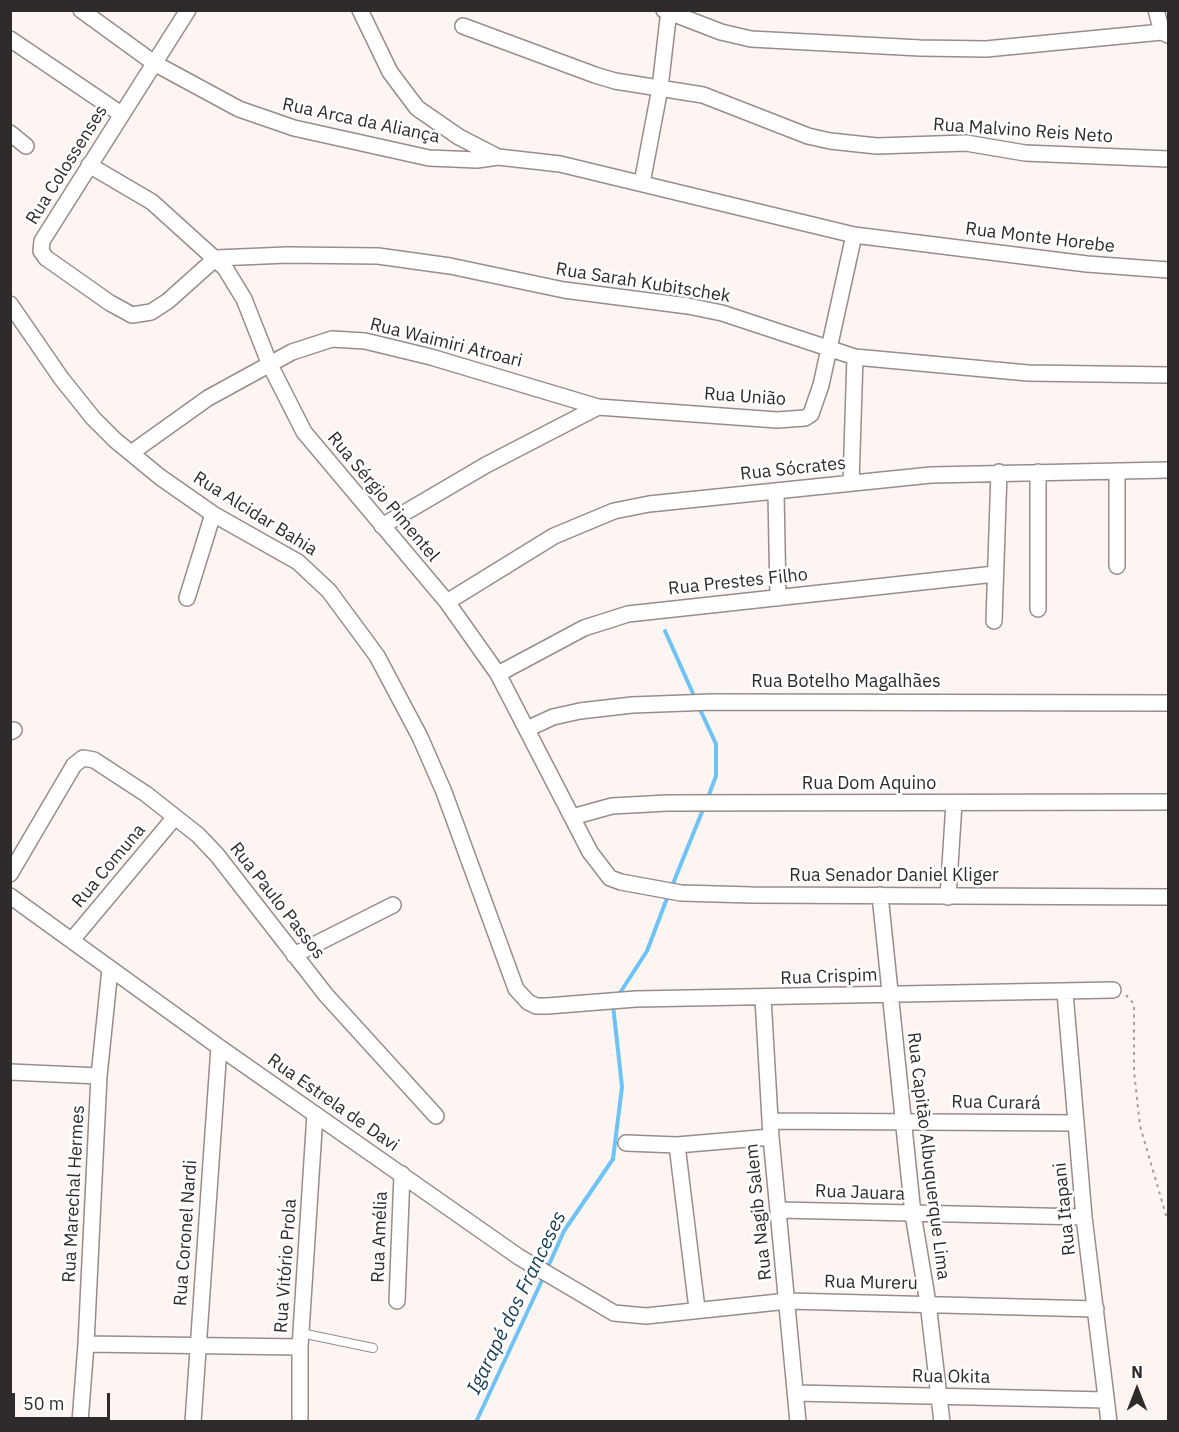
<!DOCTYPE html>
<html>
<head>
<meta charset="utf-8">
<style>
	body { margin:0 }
	#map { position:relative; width:1179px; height:1432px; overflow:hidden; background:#fdf5f2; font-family:"IBM Plex Sans",sans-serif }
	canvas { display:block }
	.frame { position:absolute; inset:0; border:12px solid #2e2b2a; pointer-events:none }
	.north { position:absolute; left:1107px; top:1360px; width:60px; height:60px; -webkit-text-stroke:4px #fff; paint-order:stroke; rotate:0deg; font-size:16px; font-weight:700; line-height:24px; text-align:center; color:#2e2b2a }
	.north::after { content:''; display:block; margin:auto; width:21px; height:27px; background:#2e2b2a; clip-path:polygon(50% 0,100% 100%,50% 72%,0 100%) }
	.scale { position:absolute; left:12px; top:1393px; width:98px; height:27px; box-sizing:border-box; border:3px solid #2e2b2a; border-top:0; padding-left:8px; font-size:18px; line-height:21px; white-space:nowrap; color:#2e2b2a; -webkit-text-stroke:4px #fff; paint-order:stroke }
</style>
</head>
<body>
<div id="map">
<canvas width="1179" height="1432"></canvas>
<div class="frame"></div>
<div class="north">N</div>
<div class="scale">50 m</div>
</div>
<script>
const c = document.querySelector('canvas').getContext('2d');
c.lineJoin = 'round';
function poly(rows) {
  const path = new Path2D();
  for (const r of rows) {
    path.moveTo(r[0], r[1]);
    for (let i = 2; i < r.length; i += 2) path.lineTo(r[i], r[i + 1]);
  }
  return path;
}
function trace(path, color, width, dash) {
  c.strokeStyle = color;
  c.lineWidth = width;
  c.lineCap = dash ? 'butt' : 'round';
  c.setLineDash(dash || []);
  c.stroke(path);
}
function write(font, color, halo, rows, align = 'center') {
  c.font = font + ' "IBM Plex Sans",sans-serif';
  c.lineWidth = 5;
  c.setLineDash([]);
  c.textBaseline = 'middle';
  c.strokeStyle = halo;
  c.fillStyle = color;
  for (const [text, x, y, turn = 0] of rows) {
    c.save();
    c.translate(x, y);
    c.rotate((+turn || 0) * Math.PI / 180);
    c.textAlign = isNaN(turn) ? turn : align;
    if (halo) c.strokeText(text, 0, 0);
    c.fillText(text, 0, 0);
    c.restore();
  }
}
const stream = poly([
	[665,631,695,698],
	[698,705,716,744,716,776,707,800],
	[672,886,704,807],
	[618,996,647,951,669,893],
	[547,1269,564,1231,613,1159,622,1087,613,1005],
	[476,1422,544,1276]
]);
const path = poly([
	[1126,995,1134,1004,1134,1071,1140,1126,1168,1222]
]);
const lane = poly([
	[301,1333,373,1348]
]);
const street = poly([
	[81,10,154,63,239,109,294,128,429,158,477,160,498,157,560,164,854,235,1087,264,1168,270],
	[188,10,42,241,41,251,46,258,110,303,132,315,151,312,168,301,216,258,287,255,378,256,450,266,564,290,688,306,722,313,855,357,1028,373,1168,375],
	[360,10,390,72,417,108,459,137,498,157],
	[664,10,721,32,751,39,920,48,986,49,1162,32,1168,35],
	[1156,10,1162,32],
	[463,26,595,75,615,81,703,95,808,136,830,141,877,146,966,143,1025,153,1168,159],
	[10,39,121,114],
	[10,133,26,146],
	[89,165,152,202,225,268,244,299,270,365,304,432,447,602,498,674,590,852,610,878,621,882,681,893,752,895,1168,897],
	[642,183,660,88,669,10],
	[10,304,61,378,93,418,115,440,160,477,213,514,298,562,329,591,377,656,420,737,444,792,516,989,528,1002,536,1006,547,1006,636,999,1113,990],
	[131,453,208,398,292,352,332,339,365,341,431,357,598,407,777,420,805,418,811,414,821,385,854,235],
	[851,483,855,357],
	[776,493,778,598],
	[382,526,486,465,598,407],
	[1117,566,1117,471],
	[187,598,213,514],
	[447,602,554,536,614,511,649,504,931,475,1168,470],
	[1038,609,1038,472],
	[994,621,999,472],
	[498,674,584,628,628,614,995,574],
	[527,729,553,717,580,711,632,705,712,702,1168,703],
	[10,732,14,730],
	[572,817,612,806,667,803,1168,802],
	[10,874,74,765,83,758,94,760,146,794,198,835,217,855,326,995,436,1116],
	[880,895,913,1214,928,1303,942,1422],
	[10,896,219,1047,519,1257,614,1313,646,1316,788,1301,1096,1309],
	[948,897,954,803],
	[72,940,175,817],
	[294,955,393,905],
	[1065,993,1084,1217,1109,1422],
	[763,998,771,1137,798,1422],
	[10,1072,99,1076],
	[771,1121,1076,1123],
	[626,1143,677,1145,771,1137],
	[677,1145,697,1309],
	[780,1210,1084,1217],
	[397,1301,402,1174],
	[86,1344,300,1347],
	[795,1393,1106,1400],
	[80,1422,86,1344,99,1076,110,969],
	[193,1422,219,1047],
	[300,1422,300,1347,315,1114]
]);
const streetNames = [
	["Rua Arca da Aliança",361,121,12],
	["Rua Malvino Reis Neto",1023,131,4],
	["Rua Colossenses",67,165,-58],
	["Rua Monte Horebe",1040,238,7],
	["Rua Sarah Kubitschek",643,283,9],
	["Rua Waimiri Atroari",446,343,14],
	["Rua União",745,397,4],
	["Rua Sócrates",793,469,-6],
	["Rua Sérgio Pimentel",383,497,50],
	["Rua Alcidar Bahia",255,514,32],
	["Rua Prestes Filho",738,582,-6],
	["Rua Botelho Magalhães",846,682],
	["Rua Dom Aquino",869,784],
	["Rua Comuna",109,866,-50],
	["Rua Senador Daniel Kliger",894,876],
	["Rua Paulo Passos",277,901,52],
	["Rua Crispim",829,977,-2],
	["Rua Estrela de Davi",333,1103,35],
	["Rua Curará",996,1103,1],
	["Rua Capitão Albuquerque Lima",928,1156,83],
	["Rua Jauara",860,1193,2],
	["Rua Marechal Hermes",74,1194,-87],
	["Rua Itapani",1065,1209,-96],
	["Rua Nagib Salem",759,1212,-96],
	["Rua Coronel Nardi",186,1233,-86],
	["Rua Amélia",380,1237,-88],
	["Rua Vitório Prola",286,1266,-86],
	["Rua Mureru",871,1283,1],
	["Rua Okita",951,1377,1]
];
const waterNames = [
	["Igarapé dos Franceses",517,1303,-64]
];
trace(stream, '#6dc3f7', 4);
trace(lane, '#958e8b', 10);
trace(street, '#958e8b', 18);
trace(path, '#a39d9b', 2, [3, 4.5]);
trace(lane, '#fff', 8);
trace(street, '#fff', 15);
write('18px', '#2e2b2a', '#fff', streetNames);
write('italic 20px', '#153b50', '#fff', waterNames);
</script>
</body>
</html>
